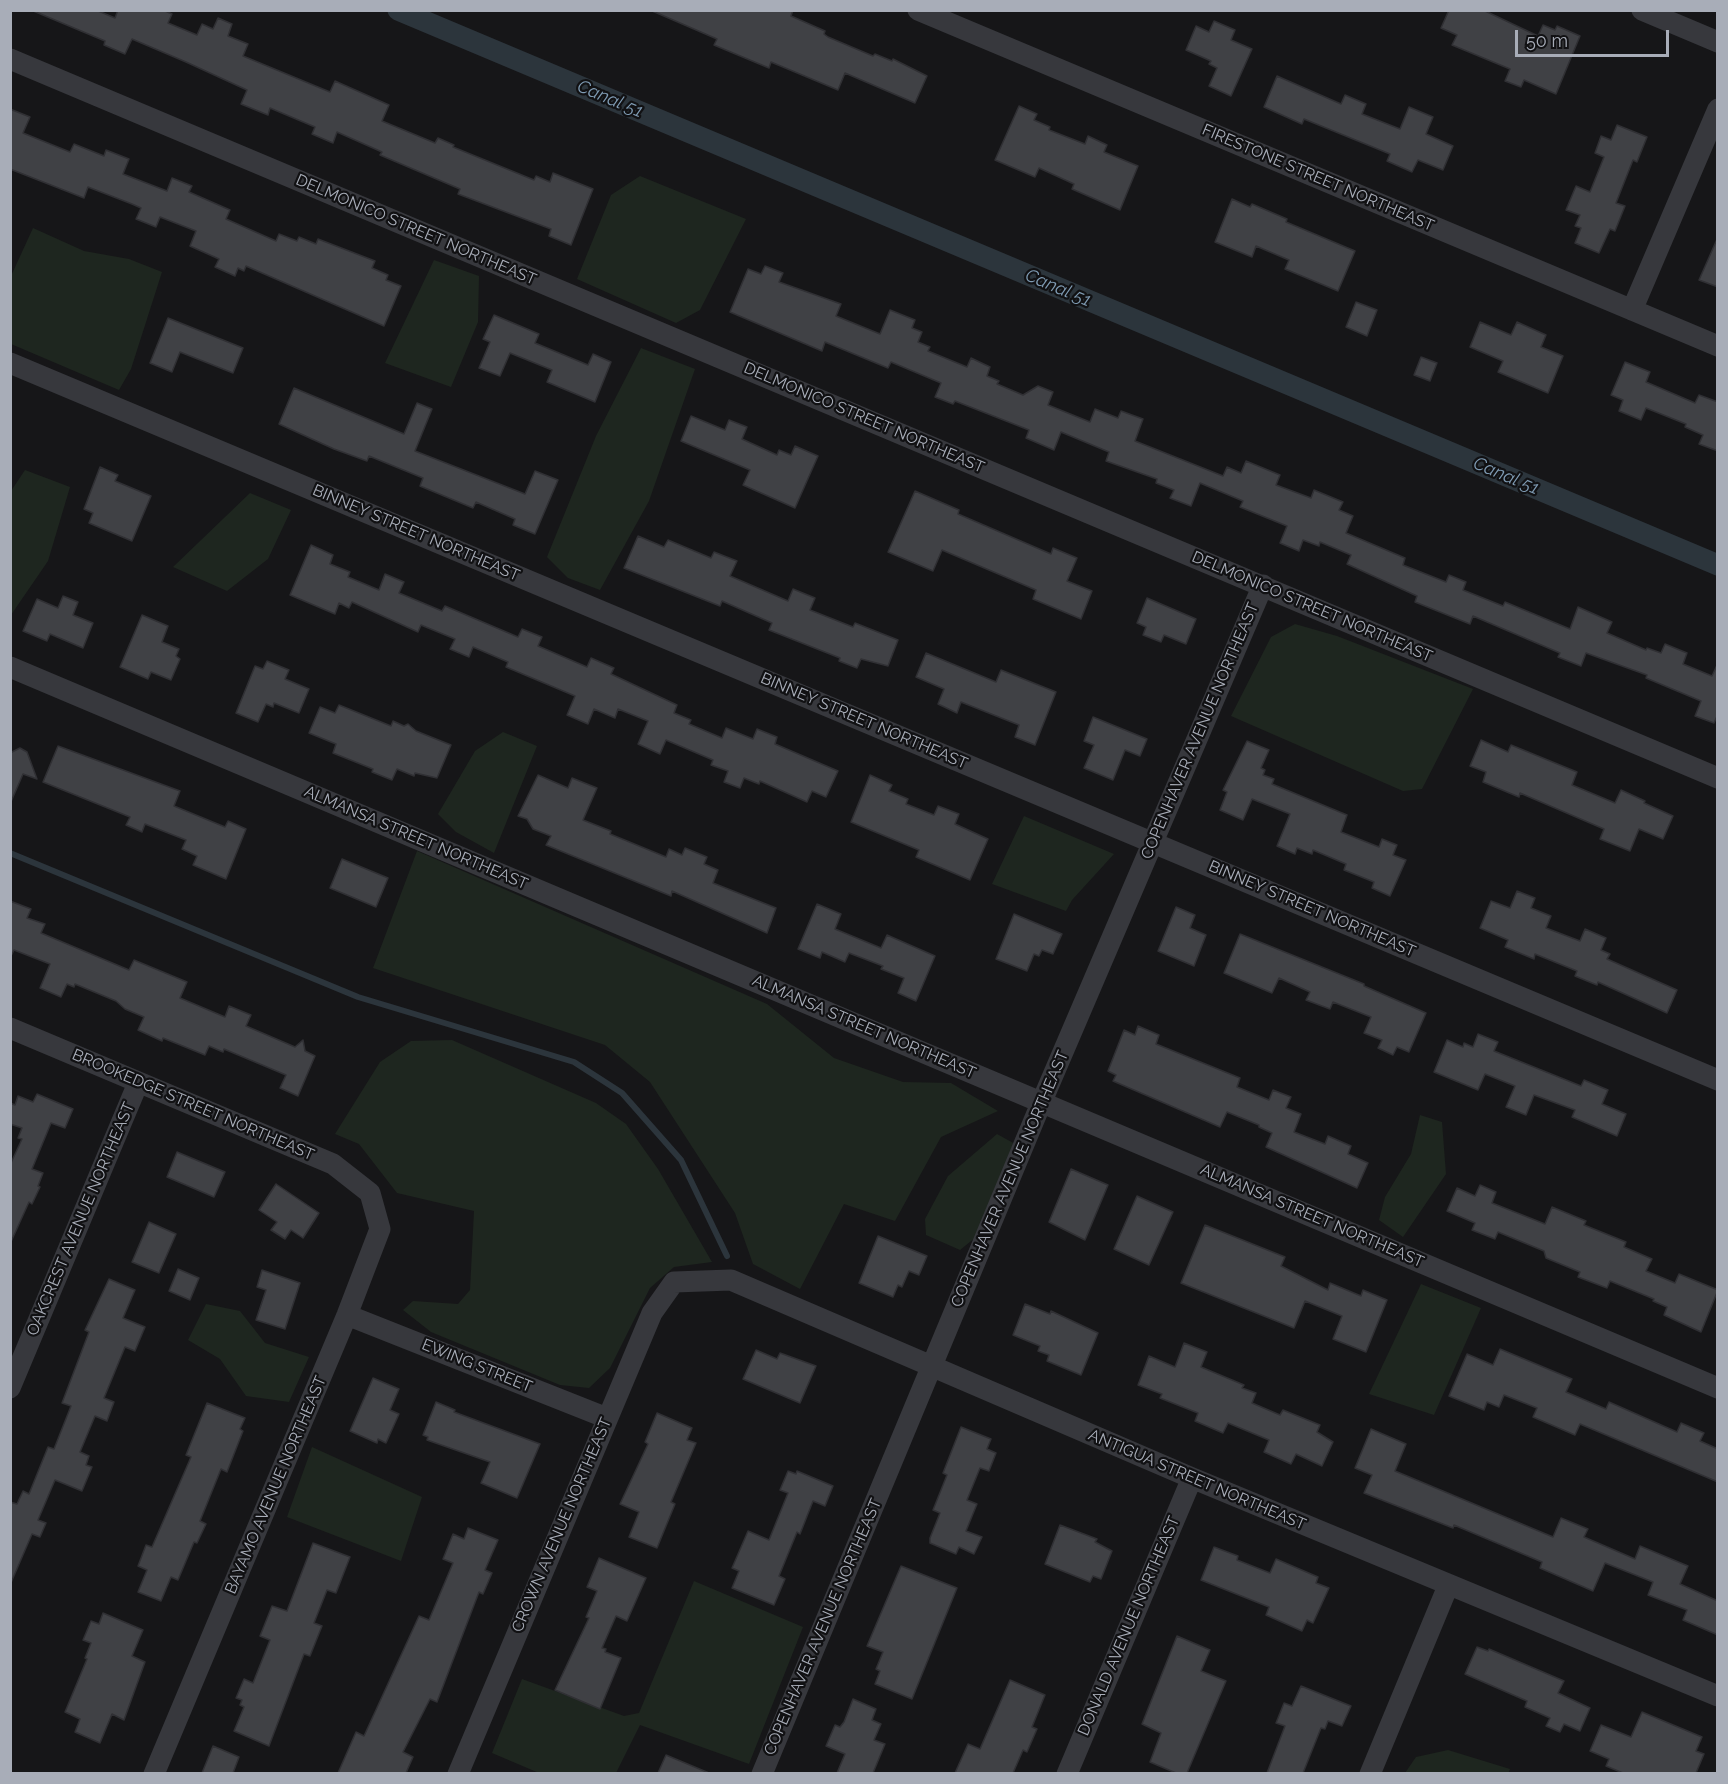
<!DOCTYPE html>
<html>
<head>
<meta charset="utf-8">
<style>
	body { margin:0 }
	#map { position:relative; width:1728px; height:1784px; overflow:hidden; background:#161618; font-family:Raleway,sans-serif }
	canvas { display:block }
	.frame { position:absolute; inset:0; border:12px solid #a8adb8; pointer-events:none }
	.scale { position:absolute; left:1515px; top:30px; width:154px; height:27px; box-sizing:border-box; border:3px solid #a8adb8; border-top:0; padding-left:8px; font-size:18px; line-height:21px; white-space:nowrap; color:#a8adb8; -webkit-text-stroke:4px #111113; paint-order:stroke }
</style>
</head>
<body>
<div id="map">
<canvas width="1728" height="1784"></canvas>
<div class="frame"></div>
<div class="scale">50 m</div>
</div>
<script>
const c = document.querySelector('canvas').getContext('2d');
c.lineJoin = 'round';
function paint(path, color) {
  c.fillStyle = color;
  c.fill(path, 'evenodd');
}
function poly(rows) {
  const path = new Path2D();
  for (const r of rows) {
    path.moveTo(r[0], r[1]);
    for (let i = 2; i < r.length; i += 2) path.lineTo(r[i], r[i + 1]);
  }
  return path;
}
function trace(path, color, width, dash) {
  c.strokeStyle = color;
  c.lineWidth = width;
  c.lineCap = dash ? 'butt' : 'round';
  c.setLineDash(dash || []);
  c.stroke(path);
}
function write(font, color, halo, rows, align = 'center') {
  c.font = font + ' Raleway,sans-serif';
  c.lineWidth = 4.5;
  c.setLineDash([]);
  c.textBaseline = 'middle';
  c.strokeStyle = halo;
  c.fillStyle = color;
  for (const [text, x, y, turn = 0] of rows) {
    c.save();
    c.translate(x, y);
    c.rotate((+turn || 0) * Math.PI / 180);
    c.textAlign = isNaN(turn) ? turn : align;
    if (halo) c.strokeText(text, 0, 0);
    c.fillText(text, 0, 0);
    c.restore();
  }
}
const green = poly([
	[640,176,746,219,700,310,676,323,577,279,611,195],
	[33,228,84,251,129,259,162,272,131,369,119,390,11,344,11,276],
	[434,260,479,276,478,322,451,387,385,363],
	[641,348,695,369,649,501,600,590,568,578,547,557,596,436],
	[25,470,70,487,48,561,11,615,11,491],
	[250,493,291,510,268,559,227,591,173,567],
	[1295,624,1337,636,1473,689,1422,789,1403,791,1231,716,1271,637],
	[503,732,537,746,494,853,456,832,438,814,475,751],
	[1024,816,1114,854,1072,900,1066,911,992,884],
	[417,851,767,1004,834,1058,903,1082,951,1083,998,1111,941,1137,895,1221,844,1204,800,1289,753,1264,735,1213,650,1082,605,1045,373,968],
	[452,1040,596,1103,626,1124,658,1169,712,1262,674,1267,650,1288,610,1368,589,1388,560,1385,431,1332,403,1310,413,1301,458,1304,470,1290,474,1211,397,1193,359,1144,335,1134,380,1062,411,1041],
	[1420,1115,1442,1122,1446,1174,1403,1237,1379,1220,1385,1197,1411,1154],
	[997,1134,1015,1144,981,1233,960,1250,926,1235,925,1219,948,1176],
	[1421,1284,1481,1308,1434,1415,1369,1394],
	[206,1304,240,1311,265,1343,309,1357,289,1402,246,1396,220,1359,188,1340],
	[312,1447,422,1497,401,1561,287,1517],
	[694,1581,803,1627,749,1764,640,1725,616,1773,539,1773,492,1753,522,1679,624,1716,639,1713],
	[1448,1750,1510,1769,1508,1774,1405,1773,1416,1757]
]);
const stream = poly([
	[10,853,358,997,574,1062,622,1093,681,1160,727,1256]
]);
const canal = poly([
	[398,10,1718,565]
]);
const building = poly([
	[31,10,96,10,115,18,118,10,163,10,172,14,168,23,197,35,202,24,213,29,218,18,232,24,228,36,248,44,243,56,330,92,335,81,389,105,382,121,435,143,438,138,454,145,453,147,534,180,536,176,550,182,553,173,593,189,571,245,549,236,551,229,458,194,460,189,380,155,382,152,337,132,333,143,312,134,315,127,270,108,268,115,241,104,247,90,186,62,132,39,125,54,104,45,105,41,31,10],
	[650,10,793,10,791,16,825,31,824,34,828,37,873,56,875,54,892,61,893,59,927,76,915,103,845,73,838,90,771,62,769,68,714,45,717,39,650,10],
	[1449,10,1483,10,1538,36,1543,25,1555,30,1557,26,1580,36,1556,94,1524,80,1521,87,1505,81,1510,69,1452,45,1457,35,1441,28,1449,10],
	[1214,21,1235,30,1231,40,1252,49,1231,96,1209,86,1217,68,1209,64,1211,61,1186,50,1196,26,1209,32,1214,21],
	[1277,76,1341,104,1345,95,1366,104,1362,114,1400,129,1409,107,1433,117,1426,134,1453,146,1443,170,1418,160,1412,172,1387,161,1390,154,1304,119,1302,124,1264,107,1277,76],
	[1019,106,1037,114,1034,120,1050,127,1049,130,1085,144,1088,136,1107,145,1104,152,1138,166,1120,210,1072,189,1074,184,1039,168,1035,177,995,160,1019,106],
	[10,109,30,117,23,133,70,152,74,144,104,156,106,150,129,159,123,174,167,191,172,178,192,186,189,192,230,210,226,219,276,241,279,234,297,241,299,237,316,244,318,239,375,261,372,268,388,275,386,280,401,286,384,326,246,266,244,271,238,268,235,276,215,267,219,259,190,246,196,231,160,217,156,227,136,219,141,208,132,204,88,187,84,198,10,169,10,109],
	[1617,125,1647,137,1637,162,1633,160,1616,203,1625,206,1615,231,1610,229,1599,253,1575,243,1581,228,1575,226,1580,215,1566,210,1576,186,1590,192,1604,157,1595,153,1601,136,1611,140,1617,125],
	[1232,199,1250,207,1252,204,1287,219,1286,222,1355,251,1338,291,1285,269,1289,260,1256,246,1252,257,1215,242,1232,199],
	[1718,237,1718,287,1699,280,1718,237],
	[765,266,783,273,779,282,841,304,836,316,880,334,890,310,915,320,912,328,922,332,918,342,930,347,928,351,967,367,971,358,990,367,987,376,999,381,997,384,1023,395,1038,386,1053,392,1048,405,1090,422,1095,409,1118,418,1121,411,1143,419,1135,441,1223,476,1227,467,1241,473,1246,461,1280,475,1276,485,1311,498,1314,490,1343,502,1339,510,1353,516,1346,533,1405,558,1403,565,1446,582,1449,575,1466,582,1463,590,1503,606,1505,602,1570,629,1578,607,1612,622,1607,633,1646,650,1647,648,1661,653,1665,644,1687,653,1683,664,1712,676,1718,663,1718,714,1714,723,1695,716,1701,701,1646,678,1647,675,1586,653,1581,666,1558,657,1560,653,1473,616,1470,624,1415,602,1417,596,1347,564,1351,555,1320,542,1319,546,1303,540,1299,551,1280,543,1287,526,1240,507,1243,501,1200,483,1191,506,1170,498,1174,490,1156,483,1157,479,1106,461,1109,452,1061,432,1054,450,1026,438,1029,430,955,401,953,404,935,397,941,383,891,362,888,368,825,342,822,351,730,312,748,269,761,274,765,266],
	[1356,302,1377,310,1367,336,1346,327,1356,302],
	[494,315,539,334,535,343,588,365,593,354,611,362,595,402,547,382,552,370,510,353,500,376,479,368,490,342,483,339,494,315],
	[168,318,243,348,233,373,180,352,172,372,150,363,168,318],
	[1480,322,1511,335,1517,322,1546,335,1541,347,1563,356,1548,393,1498,372,1503,361,1470,347,1480,322],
	[1421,357,1437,363,1430,381,1414,375,1421,357],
	[1625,362,1650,372,1646,382,1695,403,1699,395,1718,402,1718,451,1699,444,1703,435,1685,427,1686,424,1646,408,1641,420,1619,411,1623,400,1611,395,1625,362],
	[294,388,404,434,417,403,432,409,415,451,525,494,535,471,558,480,535,534,513,525,515,519,476,502,473,508,420,486,423,478,369,456,367,461,334,449,279,424,294,388],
	[691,416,725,430,729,420,747,427,742,439,777,455,779,450,791,455,795,446,818,456,795,508,743,485,750,470,681,441,691,416],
	[100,467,118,475,115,481,151,496,132,541,89,523,93,513,84,509,100,467],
	[915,491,959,510,958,514,1051,554,1053,548,1077,558,1067,581,1092,591,1081,619,1033,599,1036,590,942,550,933,571,888,552,915,491],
	[638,536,664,547,668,540,711,558,714,552,737,561,730,576,788,601,793,589,815,598,810,610,853,627,855,623,898,640,888,666,861,659,857,668,839,661,840,658,769,630,772,623,722,601,720,606,624,568,638,536],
	[311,545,333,555,330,564,350,572,348,577,379,590,385,574,404,582,399,593,442,611,445,606,518,637,522,629,542,637,538,646,587,667,591,658,614,668,611,674,677,705,674,713,691,720,689,724,722,738,726,728,753,739,757,729,777,737,775,744,838,771,826,797,812,791,807,802,760,781,759,784,744,778,740,788,724,782,728,771,711,765,713,760,666,740,660,754,638,744,648,721,618,709,615,718,594,709,588,724,567,715,575,696,506,667,508,662,473,647,469,657,450,649,455,639,421,625,418,632,352,602,349,608,339,603,335,614,290,595,311,545],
	[63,596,78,602,73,615,93,623,83,648,50,634,47,641,23,631,37,599,58,608,63,596],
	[1147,598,1196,619,1186,644,1164,635,1161,642,1143,635,1146,627,1137,623,1147,598],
	[142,615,168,626,162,642,179,649,176,656,180,659,171,680,151,672,148,679,120,667,142,615],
	[926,653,996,682,1001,670,1056,692,1035,745,1015,737,1019,725,961,702,957,713,938,704,944,689,916,677,926,653],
	[267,661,289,670,285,679,309,689,299,713,274,703,273,707,266,704,258,722,236,713,255,666,263,669,267,661],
	[339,705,391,726,393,721,404,726,408,724,416,731,451,745,437,778,415,773,414,776,397,769,392,780,372,772,373,769,333,753,336,744,309,733,320,707,335,713,339,705],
	[1093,717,1147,739,1140,756,1125,750,1113,780,1084,768,1094,745,1084,741,1093,717],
	[1481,740,1508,752,1511,745,1577,772,1572,785,1615,803,1621,790,1645,801,1644,803,1673,816,1663,839,1639,829,1630,851,1600,839,1604,829,1520,793,1519,797,1483,782,1486,772,1470,766,1481,740],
	[1247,741,1269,750,1261,768,1265,770,1263,775,1274,779,1272,784,1347,815,1341,832,1379,847,1382,839,1397,845,1393,855,1406,860,1390,896,1372,888,1374,882,1344,870,1346,864,1313,850,1312,854,1297,848,1295,854,1277,846,1290,814,1252,799,1243,820,1220,810,1227,792,1223,790,1247,741],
	[58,746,180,791,174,806,225,827,228,821,246,829,226,879,193,865,197,856,182,849,186,840,145,824,142,832,126,825,130,817,43,782,58,746],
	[20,748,27,752,37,779,23,774,10,804,10,753,20,748],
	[538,775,568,788,572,778,597,788,583,820,611,831,610,834,666,857,669,849,682,855,685,848,707,857,704,864,718,870,713,883,776,908,767,933,672,891,671,896,546,845,551,836,533,829,527,819,518,816,538,775],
	[870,775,892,785,889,791,908,799,906,804,934,815,938,806,959,814,955,824,988,839,970,880,916,857,919,850,851,822,870,775],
	[342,859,388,878,376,907,330,888,342,859],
	[1517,891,1535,898,1531,908,1551,916,1546,928,1580,941,1585,929,1606,938,1601,950,1610,954,1607,959,1677,990,1667,1013,1598,982,1597,985,1575,976,1577,971,1535,954,1534,959,1505,947,1508,940,1480,928,1491,901,1510,908,1517,891],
	[10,901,31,909,27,918,45,924,41,933,129,970,134,960,187,982,180,998,225,1017,229,1006,251,1015,246,1026,295,1047,303,1040,305,1051,315,1056,298,1096,280,1088,286,1075,224,1049,223,1052,209,1046,205,1055,163,1038,162,1041,138,1030,144,1017,125,1009,116,1001,75,984,74,987,67,984,61,997,40,988,50,964,14,950,10,958,10,901],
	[817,904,841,914,835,929,881,948,887,935,935,956,916,1001,898,993,904,978,881,969,883,966,849,953,845,962,822,952,820,958,798,949,817,904],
	[1176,907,1195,915,1190,928,1206,935,1194,966,1158,951,1176,907],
	[1014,914,1062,934,1053,954,1042,950,1039,956,1034,954,1027,971,996,959,1014,914],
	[1240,934,1364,984,1364,986,1426,1013,1409,1052,1397,1047,1393,1055,1378,1048,1382,1040,1364,1033,1371,1017,1333,1002,1330,1009,1306,1000,1310,992,1279,978,1272,993,1224,973,1240,934],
	[1138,1026,1159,1035,1156,1044,1240,1078,1237,1087,1269,1100,1273,1090,1291,1097,1286,1108,1301,1114,1294,1132,1325,1144,1328,1136,1351,1146,1348,1154,1368,1163,1357,1188,1266,1147,1272,1133,1259,1127,1259,1125,1227,1112,1220,1127,1113,1081,1116,1075,1108,1071,1124,1030,1135,1035,1138,1026],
	[1478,1034,1498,1042,1494,1051,1581,1086,1584,1080,1608,1090,1602,1104,1626,1114,1617,1136,1572,1117,1575,1110,1534,1095,1526,1115,1506,1107,1515,1086,1485,1074,1478,1090,1434,1072,1447,1040,1463,1047,1464,1043,1473,1047,1478,1034],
	[37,1094,73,1109,65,1128,51,1123,32,1169,43,1173,38,1186,40,1187,32,1204,29,1202,10,1244,10,1165,22,1139,18,1138,22,1128,10,1124,10,1103,15,1105,18,1096,33,1102,37,1094],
	[177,1152,225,1172,214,1197,167,1177,177,1152],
	[1071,1169,1108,1185,1085,1240,1049,1222,1071,1169],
	[276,1184,319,1213,303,1238,291,1230,285,1239,271,1230,277,1222,259,1210,276,1184],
	[1480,1185,1496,1192,1492,1203,1545,1224,1552,1207,1586,1221,1584,1225,1626,1242,1624,1247,1652,1259,1646,1271,1675,1283,1679,1274,1718,1290,1701,1332,1664,1315,1667,1307,1653,1301,1654,1299,1610,1281,1607,1288,1578,1277,1580,1272,1546,1258,1544,1251,1498,1232,1495,1239,1472,1230,1475,1223,1447,1211,1457,1188,1475,1196,1480,1185],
	[1137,1196,1173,1212,1149,1265,1114,1249,1137,1196],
	[149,1222,176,1234,159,1273,132,1262,149,1222],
	[1205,1225,1285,1257,1281,1266,1328,1290,1330,1283,1361,1296,1363,1290,1387,1300,1366,1352,1333,1339,1342,1316,1305,1301,1294,1328,1181,1283,1205,1225],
	[878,1236,927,1256,919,1275,909,1271,902,1287,898,1285,893,1297,859,1283,878,1236],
	[178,1269,199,1278,190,1300,169,1291,178,1269],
	[262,1270,300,1283,285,1329,256,1320,266,1290,257,1287,262,1270],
	[109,1279,135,1290,123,1318,145,1327,135,1351,125,1347,104,1398,114,1402,107,1421,95,1416,80,1452,89,1456,86,1465,92,1467,82,1491,55,1480,38,1520,46,1523,40,1537,32,1534,10,1585,10,1502,17,1504,23,1491,29,1494,48,1447,54,1449,71,1406,62,1403,89,1332,85,1330,109,1279],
	[1025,1304,1050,1314,1051,1311,1098,1333,1081,1375,1047,1361,1049,1355,1038,1351,1040,1346,1013,1335,1025,1304],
	[1184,1343,1207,1352,1201,1367,1244,1385,1242,1388,1256,1393,1252,1403,1280,1415,1283,1410,1320,1425,1317,1432,1333,1442,1322,1466,1296,1454,1291,1464,1264,1452,1269,1440,1228,1423,1223,1433,1195,1421,1198,1413,1160,1398,1162,1394,1138,1385,1149,1356,1175,1367,1184,1343],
	[1500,1349,1572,1379,1566,1392,1606,1409,1609,1402,1677,1432,1681,1423,1704,1433,1700,1441,1718,1449,1718,1482,1580,1424,1575,1435,1533,1417,1537,1408,1504,1395,1499,1407,1487,1402,1484,1410,1449,1396,1467,1354,1493,1365,1500,1349],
	[756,1350,777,1359,780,1353,816,1366,800,1403,743,1379,756,1350],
	[373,1378,399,1389,390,1410,399,1414,386,1443,378,1439,377,1443,350,1431,373,1378],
	[436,1402,455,1410,454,1412,540,1444,517,1498,481,1483,490,1462,427,1440,428,1437,423,1435,436,1402],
	[207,1403,245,1418,240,1429,243,1431,227,1472,221,1469,200,1521,206,1524,197,1543,194,1542,178,1580,171,1577,161,1601,138,1592,147,1570,138,1566,146,1545,152,1547,191,1457,186,1455,207,1403],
	[657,1413,692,1428,687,1440,696,1443,671,1502,675,1504,657,1548,629,1537,639,1512,620,1504,648,1444,645,1442,657,1413],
	[961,1427,991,1439,987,1449,996,1453,989,1471,980,1468,967,1500,977,1504,966,1531,982,1537,974,1554,959,1547,956,1554,930,1543,930,1538,940,1513,933,1510,947,1475,943,1473,961,1427],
	[1371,1429,1406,1444,1395,1471,1553,1537,1561,1518,1588,1529,1584,1537,1635,1559,1640,1546,1688,1566,1680,1584,1718,1601,1718,1635,1683,1620,1687,1610,1648,1595,1653,1582,1605,1563,1593,1591,1540,1568,1542,1562,1454,1525,1453,1528,1364,1493,1372,1475,1355,1468,1371,1429],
	[788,1471,796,1474,797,1471,833,1486,825,1506,813,1501,800,1534,797,1532,779,1576,785,1579,774,1605,732,1588,739,1571,732,1568,748,1531,769,1540,788,1493,780,1490,788,1471],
	[1060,1525,1097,1539,1095,1542,1112,1551,1101,1579,1093,1576,1090,1582,1045,1564,1060,1525],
	[468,1528,498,1540,485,1570,492,1573,483,1594,479,1592,437,1702,430,1699,403,1752,413,1757,406,1773,338,1773,356,1732,364,1736,419,1616,429,1620,453,1563,443,1559,453,1534,464,1539,468,1528],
	[313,1543,350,1557,336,1593,327,1590,314,1623,322,1626,310,1656,304,1654,269,1746,234,1731,244,1707,240,1705,242,1700,236,1698,244,1679,253,1683,270,1640,260,1636,272,1606,287,1611,313,1543],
	[1214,1547,1238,1556,1237,1560,1270,1573,1276,1559,1318,1577,1316,1583,1329,1588,1313,1623,1307,1620,1302,1631,1266,1615,1269,1607,1201,1580,1214,1547],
	[599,1558,646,1578,627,1621,616,1616,602,1648,606,1649,605,1652,621,1658,600,1709,555,1690,589,1618,586,1617,597,1591,587,1587,599,1558],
	[901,1566,957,1588,912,1699,875,1684,880,1671,876,1669,883,1652,867,1646,901,1566],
	[103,1613,143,1630,132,1656,145,1662,124,1720,112,1714,100,1743,75,1732,80,1719,65,1712,87,1659,85,1658,91,1643,83,1640,91,1621,99,1624,103,1613],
	[1177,1636,1210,1650,1201,1671,1226,1681,1187,1773,1176,1773,1150,1762,1161,1733,1142,1724,1177,1636],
	[1477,1647,1488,1651,1489,1649,1564,1681,1558,1693,1590,1708,1580,1731,1564,1724,1560,1732,1546,1726,1550,1718,1525,1707,1527,1701,1465,1674,1477,1647],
	[1010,1680,1045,1695,1032,1727,1037,1729,1027,1752,1023,1750,1013,1773,955,1773,968,1744,980,1749,1010,1680],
	[1301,1686,1351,1706,1342,1726,1328,1721,1325,1729,1321,1728,1303,1773,1267,1773,1285,1726,1276,1723,1284,1703,1292,1706,1301,1686],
	[853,1699,876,1709,872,1720,881,1724,874,1740,885,1744,873,1773,837,1773,845,1754,826,1746,835,1725,840,1727,844,1722,853,1699],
	[1642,1712,1702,1737,1696,1751,1704,1754,1696,1773,1623,1773,1606,1766,1609,1759,1590,1751,1601,1725,1631,1737,1642,1712],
	[213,1746,239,1757,233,1773,202,1773,213,1746],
	[666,1755,709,1773,658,1773,666,1755]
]);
const minor = poly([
	[918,10,1718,346],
	[1642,10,1718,42],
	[10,59,1718,778],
	[1632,310,1718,109],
	[10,363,1718,1080],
	[10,667,1718,1388],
	[10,1028,333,1164,370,1193,380,1229,347,1315,154,1774],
	[347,1315,607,1418],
	[10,1388,138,1083],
	[458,1774,652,1313,674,1282,731,1280,1192,1478,1718,1696],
	[762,1774,1042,1101,1263,585],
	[1067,1774,1192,1478],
	[1370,1774,1448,1586]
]);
const streetNames = [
	["FIRESTONE STREET NORTHEAST",1318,178,23],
	["DELMONICO STREET NORTHEAST",416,230,23],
	["DELMONICO STREET NORTHEAST",864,418,23],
	["BINNEY STREET NORTHEAST",416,533,23],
	["DELMONICO STREET NORTHEAST",1312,607,23],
	["BINNEY STREET NORTHEAST",864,721,23],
	["COPENHAVER AVENUE NORTHEAST",1200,731,-67],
	["ALMANSA STREET NORTHEAST",416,838,23],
	["BINNEY STREET NORTHEAST",1312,909,23],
	["ALMANSA STREET NORTHEAST",864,1027,23],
	["BROOKEDGE STREET NORTHEAST",193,1105,23],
	["COPENHAVER AVENUE NORTHEAST",1010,1179,-67],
	["ALMANSA STREET NORTHEAST",1312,1216,23],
	["OAKCREST AVENUE NORTHEAST",81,1219,-67],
	["EWING STREET",477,1366,22],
	["ANTIGUA STREET NORTHEAST",1197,1480,23],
	["BAYAMO AVENUE NORTHEAST",276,1485,-67],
	["CROWN AVENUE NORTHEAST",562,1525,-67],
	["DONALD AVENUE NORTHEAST",1129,1626,-67],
	["COPENHAVER AVENUE NORTHEAST",823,1627,-67]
];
const waterNames = [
	["Canal 51",610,99,23],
	["Canal 51",1058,288,23],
	["Canal 51",1506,476,23]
];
paint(green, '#1e261f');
trace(stream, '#2c353c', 6);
trace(canal, '#2c353c', 21);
paint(building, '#404145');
trace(building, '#303034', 1.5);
trace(minor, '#37383d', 21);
write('16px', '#a8adb8', '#111113', streetNames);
write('italic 18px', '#7f9bb3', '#111113', waterNames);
</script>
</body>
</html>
